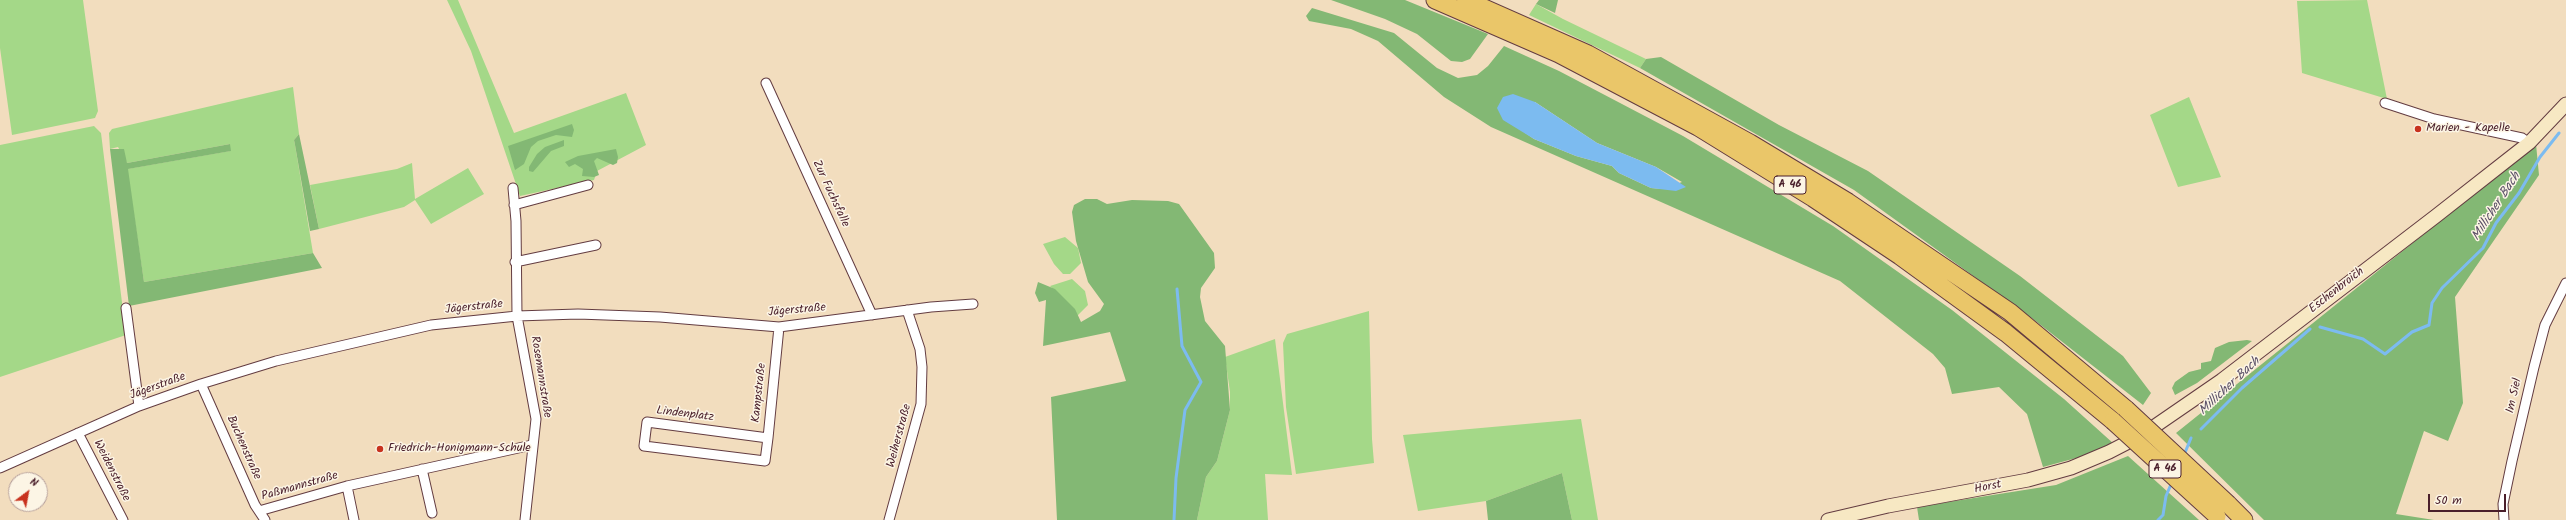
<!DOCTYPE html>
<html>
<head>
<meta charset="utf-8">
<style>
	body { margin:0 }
	#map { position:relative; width:2566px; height:520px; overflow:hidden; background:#f2ddbe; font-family:Kalam,sans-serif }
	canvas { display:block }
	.north { position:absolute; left:8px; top:472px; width:40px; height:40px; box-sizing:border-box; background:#fcf5e5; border:1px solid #b59f9b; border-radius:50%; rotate:32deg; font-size:11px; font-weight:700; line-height:16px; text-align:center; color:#4a1f2b }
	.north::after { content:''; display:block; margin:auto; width:14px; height:18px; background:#c8321e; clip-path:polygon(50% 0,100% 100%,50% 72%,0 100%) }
	.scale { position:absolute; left:2428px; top:494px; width:78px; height:18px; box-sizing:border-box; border:2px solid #4a1f2b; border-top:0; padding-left:5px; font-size:12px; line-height:14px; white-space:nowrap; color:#4a1f2b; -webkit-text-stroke:3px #fcf5e5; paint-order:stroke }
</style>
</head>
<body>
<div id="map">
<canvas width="2566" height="520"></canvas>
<div class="north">N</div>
<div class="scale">50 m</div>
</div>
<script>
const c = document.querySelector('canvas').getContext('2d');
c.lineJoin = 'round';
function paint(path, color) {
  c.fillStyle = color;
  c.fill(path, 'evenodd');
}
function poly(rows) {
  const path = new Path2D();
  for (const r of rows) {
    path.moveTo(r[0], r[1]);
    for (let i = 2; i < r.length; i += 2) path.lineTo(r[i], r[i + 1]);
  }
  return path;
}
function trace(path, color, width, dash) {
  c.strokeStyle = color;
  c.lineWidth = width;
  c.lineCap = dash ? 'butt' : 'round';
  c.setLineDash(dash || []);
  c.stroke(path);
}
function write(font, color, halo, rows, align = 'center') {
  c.font = font + ' Kalam,sans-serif';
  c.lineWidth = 3;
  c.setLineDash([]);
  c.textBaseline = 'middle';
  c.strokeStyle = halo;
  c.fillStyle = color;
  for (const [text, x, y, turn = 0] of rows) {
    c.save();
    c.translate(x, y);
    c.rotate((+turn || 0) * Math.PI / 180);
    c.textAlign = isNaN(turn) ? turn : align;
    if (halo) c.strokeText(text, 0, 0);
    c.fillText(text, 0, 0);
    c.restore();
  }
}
const green = poly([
	[0,0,83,0,98,111,95,118,12,135,0,48],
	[447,0,458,0,514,133,626,93,646,145,597,171,594,180,520,196,471,51],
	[2367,0,2387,99,2302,73,2297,1],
	[1536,4,1563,19,1646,59,1640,68,1529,15],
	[293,87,299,134,294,140,295,145,313,253,144,282,127,169,230,151,230,144,127,163,118,147,110,149,109,133,112,129],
	[2189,97,2221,177,2178,187,2150,115],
	[94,126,101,133,126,335,0,377,0,145],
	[412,163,415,199,468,168,484,194,431,224,415,200,404,207,319,229,310,185,397,169],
	[1065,237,1078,248,1081,263,1070,274,1063,274,1054,264,1043,244],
	[1072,279,1085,291,1088,305,1077,316,1050,286],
	[1369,311,1372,439,1374,463,1296,474,1286,407,1283,343,1287,334],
	[1275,339,1292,475,1265,474,1268,520,1197,520,1206,477,1217,461,1230,410,1230,392,1225,357],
	[1581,419,1598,520,1572,520,1562,473,1486,501,1418,511,1403,435]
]);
const forest = poly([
	[1331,0,1405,0,1488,34,1470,59,1462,62,1451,61,1417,34,1385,19],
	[1539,0,1558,0,1555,13,1536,4],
	[1312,8,1394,33,1437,68,1458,78,1477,75,1488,66,1504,46,1559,71,1683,136,1833,226,1952,310,2064,399,2114,444,2080,457,2043,467,2027,414,1999,387,1952,394,1945,368,1933,354,1840,281,1491,127,1444,97,1378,41,1351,29,1309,21,1306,16],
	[1535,102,1597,143,1656,167,1682,182,1663,189,1651,188,1619,173,1612,166,1576,156,1534,139,1521,130],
	[1661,57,1779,125,1868,171,2020,276,2123,356,2151,393,2143,405,2033,319,1854,190,1640,68,1646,59],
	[572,124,574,130,572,137,556,135,538,141,531,147,524,164,515,170,508,146],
	[299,134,319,229,310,231,295,145,294,140],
	[564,140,564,146,551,151,533,172,529,171,529,167,537,154,545,147],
	[230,144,231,151,128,169,144,282,313,253,322,268,129,306,110,149,124,149,127,163],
	[2536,144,2539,175,2455,297,2463,403,2448,441,2424,431,2396,514,2434,520,2264,520,2176,433],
	[616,149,618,157,617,163,613,165,597,158,594,161,599,175,594,177,582,176,583,169,575,164,569,167,565,162,578,156],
	[1085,199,1097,199,1107,204,1132,200,1168,201,1179,204,1214,253,1215,268,1201,288,1200,297,1205,321,1225,346,1230,410,1217,461,1206,477,1197,520,1057,520,1051,397,1126,381,1110,332,1043,346,1046,300,1039,302,1035,293,1038,282,1055,289,1075,309,1081,322,1100,311,1104,304,1088,282,1076,241,1072,212,1074,205],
	[2247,340,2252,341,2197,383,2175,395,2172,388,2175,382,2189,372,2201,369,2201,363,2211,361,2215,348,2229,342],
	[2128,456,2199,520,1919,520,1917,507,2056,485],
	[1562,473,1572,520,1488,520,1486,501]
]);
const water = poly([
	[1513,94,1535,102,1597,143,1656,167,1686,187,1676,191,1651,188,1619,173,1612,166,1576,156,1534,139,1503,120,1497,108,1503,97]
]);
const stream = poly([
	[2320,327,2363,339,2385,354,2412,332,2429,325,2432,303,2442,288,2483,248,2496,223,2519,193,2540,157,2559,133],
	[2201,429,2242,388,2310,329],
	[2184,455,2191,438],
	[1174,520,1176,478,1185,410,1201,382,1182,346,1177,289],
	[2158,520,2163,515,2166,496,2172,482]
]);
const street = poly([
	[766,83,872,315],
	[2385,103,2434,119,2522,138,2529,143],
	[513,188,516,221,517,316,536,419,525,520],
	[514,205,588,185],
	[515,262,596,245],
	[126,308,139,406],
	[201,384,255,505,265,520],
	[78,433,123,520],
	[768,438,647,422,644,446,765,461,768,438,779,327],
	[0,468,139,406,201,384,276,361,431,325,517,316,578,314,660,317,779,327,931,307,973,304],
	[422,469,432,513],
	[347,486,354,520],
	[259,511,347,486,532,445],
	[889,520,921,404,922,367,920,349,907,310],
	[2504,520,2503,504,2512,461,2534,367,2545,325,2566,283]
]);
const secondary = poly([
	[1828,520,1888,506,2028,480,2071,468,2109,452,2142,435,2222,380,2436,216,2529,143,2566,104]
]);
const highway = poly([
	[1435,0,1559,54,1698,127,1813,198,1900,256,2006,333,2113,421],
	[1466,0,1588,54,1750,143,1848,202,2010,312,2126,409],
	[2228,504,2244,520]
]);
const highwayBridge = poly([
	[2126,409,2228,504],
	[2113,421,2217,516]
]);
const markers = [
	[2418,129,4,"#c8321e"],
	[380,449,4,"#c8321e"]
];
const shields = [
	[1790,185,32],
	[2165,469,32]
];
const shieldNames = [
	["A 46",1790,185],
	["A 46",2165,469]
];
const poiNames = [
	["Marien - Kapelle",2426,129],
	["Friedrich-Honigmann-Schule",388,449]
];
const streetNames = [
	["Zur Fuchsfalle",830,194,65],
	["Eschenbroich",2337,291,-38],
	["Jägerstraße",474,308,-6],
	["Jägerstraße",797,311,-5],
	["Rosemannstraße",540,377,81],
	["Jägerstraße",158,387,-20],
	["Kampstraße",760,393,-84],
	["Im Siel",2515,396,-77],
	["Lindenplatz",685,415,7],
	["Weiherstraße",900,436,-75],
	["Buchenstraße",243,448,66],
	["Weidenstraße",111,471,63],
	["Paßmannstraße",300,487,-16],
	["Horst",1988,488,-12]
];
const waterNames = [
	["Millicher Bach",2497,207,-57],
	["Millicher Bach",2230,387,-43]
];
paint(green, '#a4d888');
paint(forest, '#83b874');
paint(water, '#7cbbf0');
trace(stream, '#7cbbf0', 3);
trace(street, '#633c41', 11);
trace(secondary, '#633c41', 15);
trace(highway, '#633c41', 19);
trace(street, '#fff', 9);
trace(secondary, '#f7e8c3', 13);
trace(highway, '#eac669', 17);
trace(highwayBridge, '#633c41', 19, []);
trace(highwayBridge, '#eac669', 17);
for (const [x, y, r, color] of markers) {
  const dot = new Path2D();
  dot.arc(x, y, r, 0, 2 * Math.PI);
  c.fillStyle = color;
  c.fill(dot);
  trace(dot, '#fcf5e5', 1.5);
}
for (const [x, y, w] of shields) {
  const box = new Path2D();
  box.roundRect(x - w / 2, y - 9, w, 18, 3);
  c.fillStyle = '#fcf5e5';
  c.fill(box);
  trace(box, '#4a1f2b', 1);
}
write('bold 11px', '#4a1f2b', null, shieldNames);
write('12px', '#4a1f2b', '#fcf5e5', poiNames, 'left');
write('12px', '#4a1f2b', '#fcf5e5', streetNames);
write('italic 13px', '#594e66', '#fcf5e5', waterNames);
</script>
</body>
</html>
